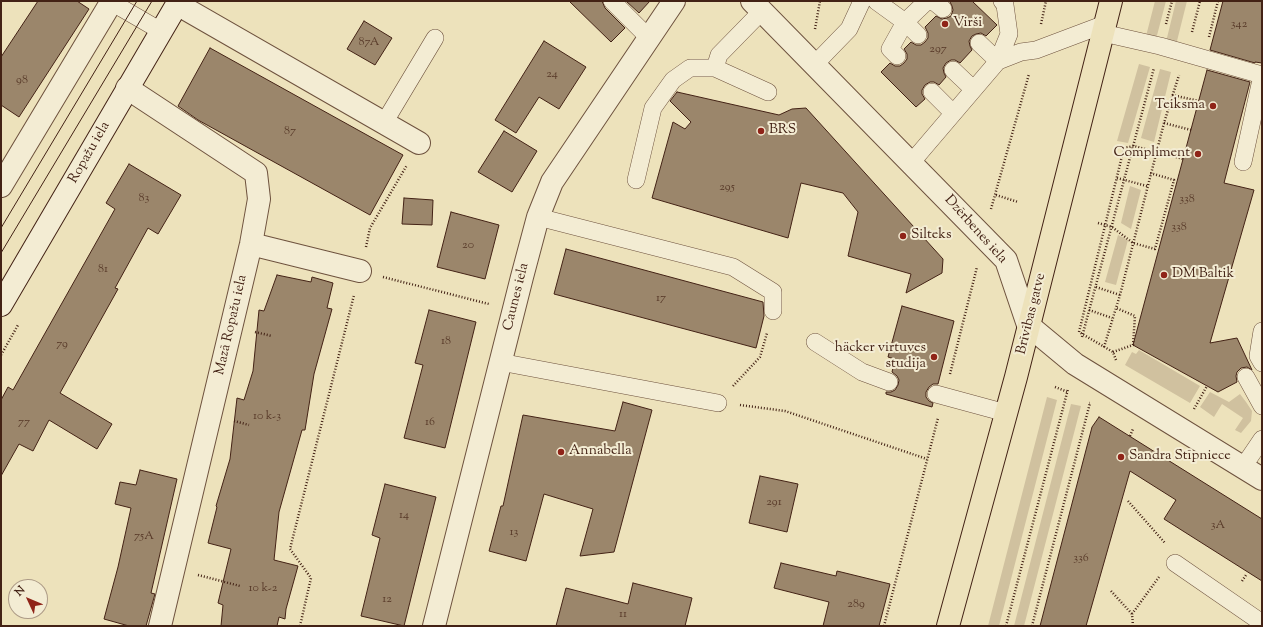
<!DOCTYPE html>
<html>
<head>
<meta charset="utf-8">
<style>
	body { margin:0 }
	#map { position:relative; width:1263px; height:627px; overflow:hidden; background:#ede2bb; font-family:"Sorts Mill Goudy",serif }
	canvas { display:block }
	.frame { position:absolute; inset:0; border:2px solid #432215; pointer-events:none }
	.north { position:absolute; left:8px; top:579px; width:40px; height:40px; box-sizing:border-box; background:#f3ecd3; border:1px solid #ad9b87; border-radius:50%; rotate:314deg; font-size:11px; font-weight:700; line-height:16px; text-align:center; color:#432215 }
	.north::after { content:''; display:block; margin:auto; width:14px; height:18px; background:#8f2418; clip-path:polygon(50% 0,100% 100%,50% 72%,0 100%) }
</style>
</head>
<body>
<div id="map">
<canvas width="1263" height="627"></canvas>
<div class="frame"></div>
<div class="north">N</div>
</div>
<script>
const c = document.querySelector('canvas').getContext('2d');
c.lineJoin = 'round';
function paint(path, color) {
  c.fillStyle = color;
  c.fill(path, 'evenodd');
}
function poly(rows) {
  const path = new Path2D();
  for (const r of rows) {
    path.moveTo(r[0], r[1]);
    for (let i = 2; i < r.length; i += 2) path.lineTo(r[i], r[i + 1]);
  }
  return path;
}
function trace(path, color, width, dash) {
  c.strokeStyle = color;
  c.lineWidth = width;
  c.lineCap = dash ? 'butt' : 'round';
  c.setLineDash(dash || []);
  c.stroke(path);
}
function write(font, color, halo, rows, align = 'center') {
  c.font = font + ' "Sorts Mill Goudy",serif';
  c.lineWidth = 4;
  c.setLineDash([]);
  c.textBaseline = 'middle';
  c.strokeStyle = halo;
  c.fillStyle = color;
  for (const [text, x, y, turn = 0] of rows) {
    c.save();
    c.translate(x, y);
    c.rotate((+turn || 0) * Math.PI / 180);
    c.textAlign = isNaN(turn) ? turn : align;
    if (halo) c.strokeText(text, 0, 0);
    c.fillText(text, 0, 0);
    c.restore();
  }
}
const green = poly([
	[1155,1,1166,1,1155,43,1145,40],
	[1176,1,1187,1,1175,49,1165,46],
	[1139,64,1150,67,1128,143,1117,141],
	[1160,69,1171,72,1154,142,1141,138],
	[1130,186,1141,190,1131,229,1121,223],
	[1118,235,1128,240,1116,285,1105,282],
	[1139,350,1200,386,1190,403,1125,365,1132,352,1136,354],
	[1210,392,1229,402,1240,394,1246,402,1252,411,1251,421,1241,433,1235,430,1243,418,1222,404,1214,417,1200,407],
	[1047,397,1057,400,999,626,988,626],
	[1071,404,1081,406,1024,626,1014,626]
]);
const building = poly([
	[38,1,77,1,89,9,19,117,1,105,1,57,38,1],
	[569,1,602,1,605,8,625,28,611,42,569,1],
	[626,1,650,1,639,13,626,1],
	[951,1,972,1,997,25,986,36,981,33,976,34,972,36,969,41,970,46,972,50,960,63,955,60,951,60,946,63,943,68,944,73,946,77,939,85,934,82,930,82,925,85,922,90,922,94,925,99,916,107,881,72,890,63,895,66,900,66,904,63,907,59,907,54,904,49,911,42,916,45,921,45,925,42,928,38,928,33,925,27,936,16,942,19,947,18,951,16,953,10,952,6,950,2,951,1],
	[1223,1,1262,1,1262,63,1255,62,1255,63,1210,50,1223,1],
	[364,21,392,38,375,65,347,49,364,21],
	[544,41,586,67,559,109,539,97,516,133,495,120,544,41],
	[210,48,403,155,370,215,198,120,178,106,210,48],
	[1207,70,1250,82,1224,183,1254,190,1210,343,1237,338,1252,370,1247,367,1241,368,1237,372,1236,376,1237,382,1218,392,1133,345,1207,70],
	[677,92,779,115,792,109,806,108,943,259,942,273,906,293,911,274,848,256,858,212,843,193,801,183,788,238,652,198,673,122,685,129,691,122,670,101,677,92],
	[504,131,537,151,512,192,478,172,504,131],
	[129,164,181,195,158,234,148,228,115,288,118,289,60,393,112,424,97,449,49,420,33,451,19,444,1,476,1,400,8,387,13,390,115,209,106,203,129,164],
	[404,198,433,200,432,225,402,224,404,198],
	[451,212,499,225,485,279,437,267,451,212],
	[566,249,763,302,764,316,756,348,554,294,566,249],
	[277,275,311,282,312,277,333,283,327,308,332,309,314,374,305,430,302,430,279,512,274,560,298,566,286,609,285,619,279,617,277,626,221,626,223,605,218,603,231,549,208,543,217,507,216,506,230,459,237,398,244,400,253,371,259,310,264,311,277,275],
	[902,306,954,321,938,384,933,384,929,387,926,392,926,397,929,401,933,403,932,407,886,394,886,392,891,392,895,390,898,385,899,380,897,376,892,372,895,359,888,357,902,306],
	[429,310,476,322,445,448,404,438,423,365,415,363,429,310],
	[623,402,652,410,614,552,580,556,593,509,544,494,526,561,489,551,501,506,503,506,523,415,615,431,623,402],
	[1099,417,1262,519,1262,581,1164,519,1176,500,1130,471,1086,626,1040,626,1092,427,1099,417],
	[140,470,177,479,151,593,155,594,146,626,129,626,104,619,118,567,131,508,115,504,120,482,136,485,140,470],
	[760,476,798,484,787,532,749,523,760,476],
	[385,484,436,497,404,626,361,616,380,538,372,535,385,484],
	[781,563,836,576,837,571,890,584,879,626,823,626,829,602,774,588,781,563],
	[633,583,692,598,685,626,556,626,566,588,628,604,633,583]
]);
const path = poly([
	[1041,24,1046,1],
	[1166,24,1172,1],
	[815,29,820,1],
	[1192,32,1200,1],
	[1209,37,1218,1],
	[1172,95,1199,101],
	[1164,123,1191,130],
	[1117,178,1147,186],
	[996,195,1018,202],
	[991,209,1029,74],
	[1098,223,1112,227,1133,243,1155,249,1174,180,1150,173],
	[366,247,370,228,407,165],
	[383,277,489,304],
	[1096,287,1120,295],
	[1089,310,1112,318],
	[255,332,272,336],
	[1082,337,1154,68],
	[1104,347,1120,295,1164,123,1179,75],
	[1113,352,1133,345,1135,316,1116,308],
	[1,355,18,325],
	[1116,360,1113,352,1079,332,1124,148,1134,146,1183,159],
	[950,374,977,267],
	[733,386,760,357,767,333],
	[1055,387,1068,392],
	[740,405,785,411,927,459],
	[1194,409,1207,386],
	[234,421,249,425],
	[1130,436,1133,429],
	[1128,501,1165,543],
	[198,575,240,586],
	[1242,581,1246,575],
	[1111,591,1132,614],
	[300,626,311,578,290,549,354,295],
	[884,626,938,418],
	[1006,626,1068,389],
	[1032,626,1090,403,1089,403],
	[1133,626,1132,614,1159,577]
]);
const lane = poly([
	[612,1,649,38],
	[876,1,905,22,927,1],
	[933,1,943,9],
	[111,2,161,31],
	[762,11,719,55,715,68,768,92],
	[1103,33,1160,46,1262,75],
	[979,43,998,61,1009,34,1005,5,1002,1],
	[897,56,890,49,905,22,918,35],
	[815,64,849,29,862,1],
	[953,70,973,89],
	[932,92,953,113],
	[384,123,435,38],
	[1243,162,1262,75],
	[911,163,998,61,1021,52,1036,50,1105,24],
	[636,180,653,108,673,80,690,68,715,68],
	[538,217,733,267,773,292,773,311],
	[1262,331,1258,356,1262,363],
	[815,342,862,372,889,382],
	[500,362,718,403],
	[1246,377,1262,406],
	[936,394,1006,413],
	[1243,467,1262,439],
	[1175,563,1262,623]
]);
const street = poly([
	[752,1,1006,260,1028,325,1075,364,1262,479],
	[177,4,419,143],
	[127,88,256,173,259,199,251,244,160,626],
	[1,186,112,1],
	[251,244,360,271],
	[434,626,522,277,538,217,552,182,674,1]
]);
const secondary = poly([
	[1,305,179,1]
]);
const highway = poly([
	[948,626,1016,377,1111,1]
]);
const tram = poly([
	[1,228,137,1],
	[1,253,152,1]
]);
const markers = [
	[945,24,4,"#8f2418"],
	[1213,106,4,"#8f2418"],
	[761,131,4,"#8f2418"],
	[1198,154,4,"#8f2418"],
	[903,236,4,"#8f2418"],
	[1164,275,4,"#8f2418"],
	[934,357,4,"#8f2418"],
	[561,452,4,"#8f2418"],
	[1121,457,4,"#8f2418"]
];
const numberNames = [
	["342",1239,25],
	["87A",369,43],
	["297",938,50],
	["24",552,75],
	["98",22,81],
	["87",290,132],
	["295",727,188],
	["83",144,199],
	["338",1187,200],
	["338",1179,228],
	["20",468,246],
	["81",103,270],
	["17",661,299],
	["18",446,342],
	["79",62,345],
	["10 k-3",267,417],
	["77",24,423],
	["16",430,423],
	["291",774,503],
	["14",404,516],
	["3A",1218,526],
	["13",514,533],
	["75A",144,537],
	["336",1081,559],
	["10 k-2",263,589],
	["12",387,600],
	["289",856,605],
	["11",623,615]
];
const poiNames = [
	["Virši",953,24],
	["Teiksma",1205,106,"right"],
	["BRS",769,131],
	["Compliment",1190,154,"right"],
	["Silteks",911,236],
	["DM Baltik",1172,275],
	["häcker virtuves",926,349,"right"],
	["studija",926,365,"right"],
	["Annabella",569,452],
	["Sandra Stīpniece",1129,457]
];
const streetNames = [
	["Ropažu iela",90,153,-60],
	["Dzērbenes iela",975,230,48],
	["Caunes iela",517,297,-76],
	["Brīvības gatve",1032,314,-76],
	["Mazā Ropažu iela",232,325,-77]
];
paint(green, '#d0c19f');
paint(building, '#9b866b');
trace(building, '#432215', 1);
trace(lane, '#6e523e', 18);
trace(street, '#6e523e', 24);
trace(secondary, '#432215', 24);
trace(highway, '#432215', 24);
trace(path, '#432215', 2.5, [1, 2]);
trace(lane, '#f3ecd3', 17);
trace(street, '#f3ecd3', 22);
trace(secondary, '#f3ecd3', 22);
trace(highway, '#ede2bb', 22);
trace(tram, '#432215', 1);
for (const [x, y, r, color] of markers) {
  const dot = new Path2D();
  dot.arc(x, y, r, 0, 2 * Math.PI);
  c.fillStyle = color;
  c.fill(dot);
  trace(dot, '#f3ecd3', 1.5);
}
write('12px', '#593b2a', null, numberNames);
write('14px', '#432215', '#f3ecd3', poiNames, 'left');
write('14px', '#432215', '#f3ecd3', streetNames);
</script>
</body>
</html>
